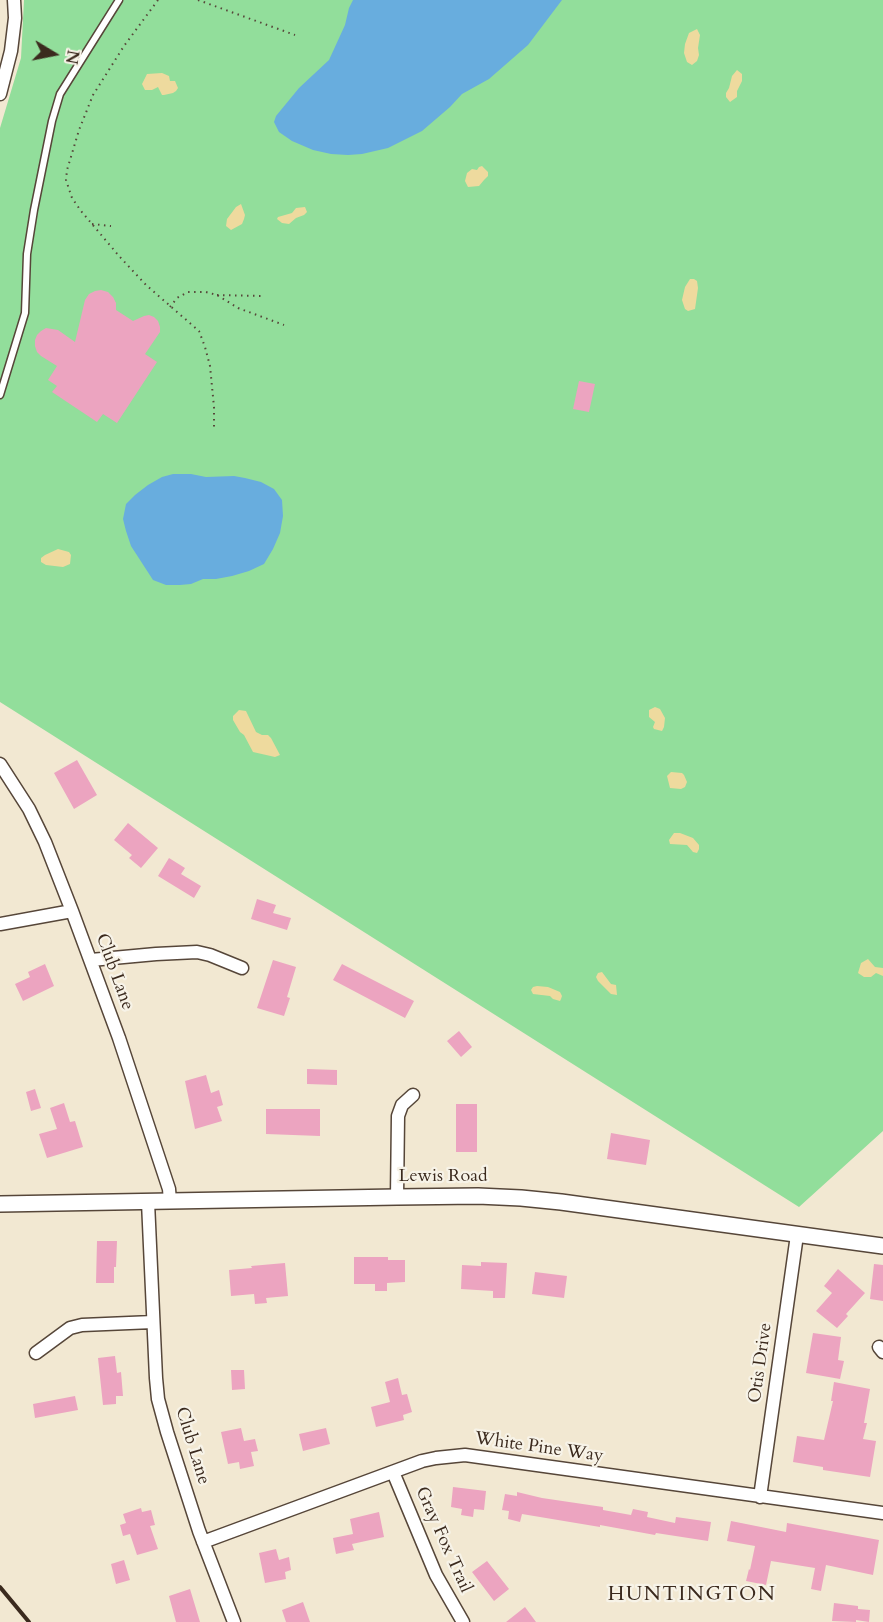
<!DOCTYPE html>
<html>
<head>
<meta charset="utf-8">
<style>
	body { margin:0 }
	#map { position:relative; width:883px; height:1622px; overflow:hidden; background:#f2e8d2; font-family:Cardo,serif }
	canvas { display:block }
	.north { position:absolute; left:24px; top:24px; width:60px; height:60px; -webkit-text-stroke:4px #f7f3e8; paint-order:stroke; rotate:100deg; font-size:16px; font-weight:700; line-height:24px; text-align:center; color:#3b2a1e }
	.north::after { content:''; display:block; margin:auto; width:21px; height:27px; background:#3b2a1e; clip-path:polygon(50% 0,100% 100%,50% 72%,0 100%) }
</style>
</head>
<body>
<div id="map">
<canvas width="883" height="1622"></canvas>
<div class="north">N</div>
</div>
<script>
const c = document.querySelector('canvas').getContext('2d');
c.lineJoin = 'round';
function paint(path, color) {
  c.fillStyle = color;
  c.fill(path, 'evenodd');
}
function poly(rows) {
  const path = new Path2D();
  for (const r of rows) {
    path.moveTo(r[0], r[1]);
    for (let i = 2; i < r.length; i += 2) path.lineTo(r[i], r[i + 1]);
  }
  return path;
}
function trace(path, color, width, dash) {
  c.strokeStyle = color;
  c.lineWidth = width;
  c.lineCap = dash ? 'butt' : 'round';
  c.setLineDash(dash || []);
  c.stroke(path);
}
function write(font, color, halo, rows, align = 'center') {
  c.font = font + ' Cardo,serif';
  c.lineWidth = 4.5;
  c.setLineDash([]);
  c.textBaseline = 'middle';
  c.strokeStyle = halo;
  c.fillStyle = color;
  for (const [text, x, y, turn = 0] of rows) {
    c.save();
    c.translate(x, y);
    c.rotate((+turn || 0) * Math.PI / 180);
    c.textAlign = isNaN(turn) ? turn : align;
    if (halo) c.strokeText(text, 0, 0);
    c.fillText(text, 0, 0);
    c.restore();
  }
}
const green = poly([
	[24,0,883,0,883,1131,799,1207,0,702,0,128,21,58]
]);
const sand = poly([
	[697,29,700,35,698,48,699,55,697,61,692,65,687,62,684,53,685,44,689,33],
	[737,70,742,74,742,81,737,91,737,97,730,102,726,97,726,93,729,88,732,76],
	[162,73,169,76,170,81,175,81,178,88,176,91,173,93,164,95,162,95,158,87,152,90,145,90,142,84,147,74],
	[482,166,488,172,488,176,484,180,479,186,468,187,465,181,467,173,472,169,477,170,479,167],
	[241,204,245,215,244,219,242,224,231,230,226,226,227,219,236,207],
	[305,207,307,212,304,215,296,218,289,224,282,223,277,219,278,217,292,213,296,208],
	[690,279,694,279,697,281,698,288,695,309,688,311,685,309,682,300,685,287],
	[58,549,69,552,71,555,70,564,63,567,46,565,41,562,41,558,45,555],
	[655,707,660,709,665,718,664,727,662,731,654,729,653,727,655,722,649,717,649,710],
	[239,710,246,711,256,732,262,735,268,735,271,738,280,755,275,757,253,752,244,735,240,732,233,720,233,716],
	[671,772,682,773,684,775,687,782,685,787,681,789,670,788,667,776],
	[674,833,680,833,693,838,699,845,699,849,697,853,693,852,687,845,670,844,669,840],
	[868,959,875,967,883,968,883,976,876,973,871,977,864,977,858,973,861,963],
	[602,972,611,984,616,985,617,995,611,994,598,981,596,977,598,973],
	[537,986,548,987,560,992,562,996,561,999,560,1001,553,999,550,996,533,994,531,990,533,987]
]);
const water = poly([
	[353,0,562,0,528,45,489,79,462,94,450,107,422,131,388,148,362,154,348,155,331,154,313,150,292,141,279,132,274,122,276,116,299,88,329,60,345,25,349,8],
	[173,474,191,474,206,477,234,476,245,478,261,482,274,489,282,500,283,516,280,533,273,549,264,564,249,571,232,576,216,579,203,579,191,584,180,585,166,585,153,580,131,546,126,531,123,519,126,504,135,495,148,485,162,477]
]);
const building = poly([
	[101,290,108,292,113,297,116,303,116,310,133,321,144,316,149,315,154,317,158,321,160,327,160,332,145,354,157,362,117,423,103,414,97,422,52,392,57,386,48,380,57,366,41,356,37,352,35,346,35,340,37,335,41,331,46,328,58,330,75,342,85,300,89,294,95,291],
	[579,381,595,384,589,412,573,409],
	[77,760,97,795,74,809,54,773],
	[128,823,158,848,141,868,129,858,132,855,114,840],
	[169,858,185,868,181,874,201,886,194,898,158,876],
	[257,899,276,905,273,913,291,918,287,930,251,919],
	[273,960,296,967,287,997,290,998,284,1016,257,1008],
	[45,964,54,986,23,1001,15,984,30,977,28,972],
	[342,964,414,1001,405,1018,333,980],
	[459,1031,472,1047,461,1057,447,1041],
	[307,1069,337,1070,337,1085,307,1084],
	[206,1075,211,1093,219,1090,223,1105,217,1107,222,1121,195,1129,185,1081],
	[35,1089,41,1108,31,1111,26,1092],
	[64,1103,70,1122,75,1121,83,1147,47,1158,39,1134,57,1129,50,1108],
	[456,1104,477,1104,477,1152,456,1152],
	[266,1109,320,1109,320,1136,266,1134],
	[611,1133,650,1140,646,1165,607,1159],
	[97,1241,117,1241,116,1267,114,1267,114,1283,96,1283],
	[354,1257,388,1257,388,1260,405,1260,405,1282,387,1283,387,1291,375,1291,375,1284,354,1284],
	[481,1262,507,1263,505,1298,493,1298,493,1291,461,1289,462,1265,481,1266],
	[285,1263,288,1296,266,1298,267,1303,255,1304,254,1294,231,1296,229,1270,252,1268,251,1266],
	[874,1264,883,1265,883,1301,870,1299],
	[838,1269,865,1293,846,1314,848,1316,837,1328,816,1311,832,1293,824,1286],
	[535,1272,567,1276,564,1298,532,1294],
	[813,1333,841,1337,838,1360,844,1361,840,1379,806,1373],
	[115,1356,117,1373,121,1372,123,1396,116,1396,116,1404,103,1405,98,1358],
	[231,1370,244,1370,245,1389,232,1390],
	[398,1378,402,1395,407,1394,412,1412,403,1415,404,1420,376,1427,371,1407,390,1402,385,1382],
	[834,1382,870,1389,864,1423,867,1423,863,1439,876,1441,870,1477,823,1470,823,1467,793,1462,797,1436,824,1440,833,1401,831,1401],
	[75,1396,78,1410,35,1418,33,1404],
	[241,1428,244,1441,255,1439,258,1451,251,1452,254,1466,240,1469,239,1462,228,1464,221,1432],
	[326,1428,330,1444,303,1451,299,1434],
	[453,1487,486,1491,484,1510,474,1509,473,1517,461,1515,462,1509,451,1507],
	[517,1492,542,1498,603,1507,603,1510,631,1515,633,1509,648,1512,647,1517,675,1523,676,1517,711,1522,708,1541,656,1533,655,1535,600,1525,600,1527,522,1514,520,1522,508,1519,509,1511,502,1510,505,1494,517,1496],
	[141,1508,142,1512,151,1510,155,1525,150,1526,158,1549,137,1555,130,1534,123,1536,120,1525,126,1523,123,1514],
	[379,1512,384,1537,352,1544,354,1550,336,1554,333,1538,353,1534,350,1519],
	[731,1521,786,1532,787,1523,879,1540,873,1575,826,1565,821,1591,811,1589,815,1568,771,1561,766,1585,746,1581,749,1569,750,1570,755,1546,727,1541],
	[276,1549,279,1560,289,1557,291,1570,285,1572,286,1579,265,1583,259,1553],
	[124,1560,130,1580,116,1584,111,1564],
	[487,1561,509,1589,494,1601,472,1572],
	[190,1589,200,1622,176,1622,169,1596],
	[303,1602,310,1622,286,1622,282,1610],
	[834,1603,858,1606,858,1609,870,1610,869,1622,856,1620,856,1622,832,1621],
	[525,1607,536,1622,506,1622]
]);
const path = poly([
	[158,0,124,46,93,95,79,130,67,170,66,180,72,198,81,211,119,256,146,285,199,331,205,347,210,366,214,407,214,430],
	[198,0,295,35],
	[92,224,111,226],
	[217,295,262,296],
	[170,307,177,298,188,292,206,292,217,295,238,308,284,325]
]);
const service = poly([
	[0,395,25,313,27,254,34,210,52,121,60,94,119,0]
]);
const minor = poly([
	[0,94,11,51,15,18,14,0],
	[0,764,29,809,45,842,72,911,119,1038,169,1189,170,1201],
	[0,924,72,911],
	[91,960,156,954,197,952,210,955,242,968],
	[397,1197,398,1116,402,1105,413,1095],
	[148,1202,156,1378,158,1399,167,1432,199,1531,234,1622],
	[879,1347,883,1352],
	[36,1353,70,1328,82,1325,153,1322],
	[393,1472,436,1575,463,1622],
	[760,1497,797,1235],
	[203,1542,422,1461,436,1458,465,1455,883,1513]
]);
const tertiary = poly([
	[0,1204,397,1197,478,1196,521,1198,561,1202,883,1246]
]);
const rail = poly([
	[0,1587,29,1622]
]);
const streetNames = [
	["Club Lane",114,972,70],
	["Lewis Road",443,1177],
	["Otis Drive",761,1363,-82],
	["Club Lane",192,1446,73],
	["White Pine Way",539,1448,8],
	["Gray Fox Trail",443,1540,66]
];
const neighbourhoodNames = [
	["HUNTINGTON",692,1595]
];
paint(green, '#92de9b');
paint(sand, '#eeda9e');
paint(water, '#68adde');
paint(building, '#eca4c0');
trace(service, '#564639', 9);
trace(minor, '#564639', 15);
trace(tertiary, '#564639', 18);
trace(path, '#564639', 2, [1.5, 4.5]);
trace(service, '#fff', 6);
trace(minor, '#fff', 12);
trace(tertiary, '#fff', 15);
trace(rail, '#3b2a1e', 4);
write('18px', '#3b2a1e', '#f7f3e8', streetNames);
c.letterSpacing = '1.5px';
write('20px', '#3b2a1e', '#f7f3e8', neighbourhoodNames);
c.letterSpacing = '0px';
</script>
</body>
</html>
